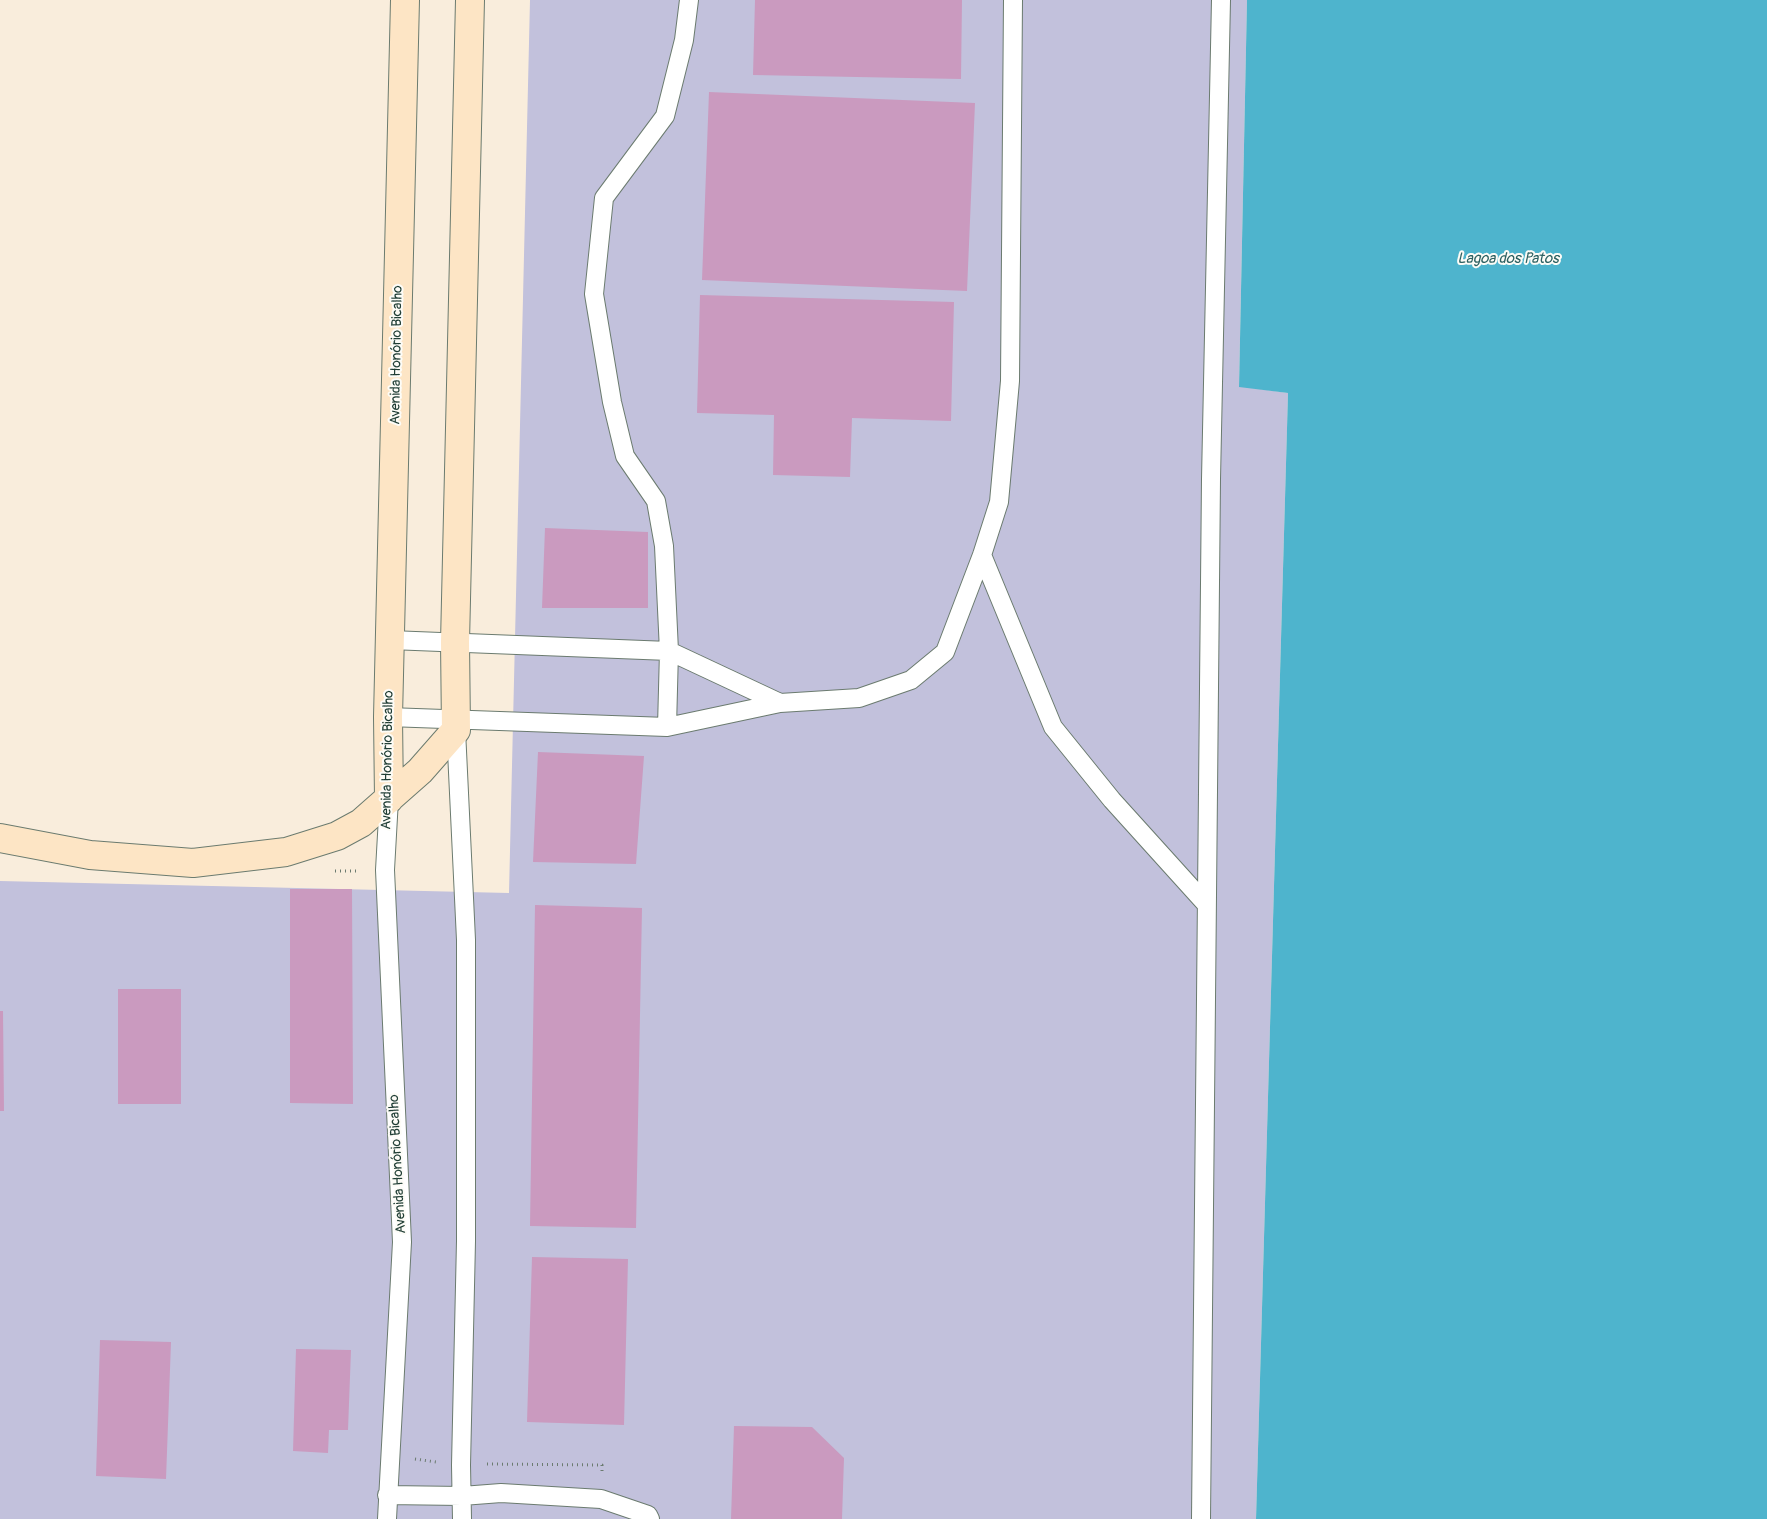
<!DOCTYPE html>
<html>
<head>
<meta charset="utf-8">
<style>
	body { margin:0 }
	canvas { display:block; background:#f9eddc }
</style>
</head>
<body>
<canvas width="1767" height="1519"></canvas>
<script>
const c = document.querySelector('canvas').getContext('2d');
c.lineJoin = 'round';
function paint(path, color) {
  c.fillStyle = color;
  c.fill(path, 'evenodd');
}
function poly(rows) {
  const path = new Path2D();
  for (const r of rows) {
    path.moveTo(r[0], r[1]);
    for (let i = 2; i < r.length; i += 2) path.lineTo(r[i], r[i + 1]);
  }
  return path;
}
function trace(path, color, width, dash) {
  c.strokeStyle = color;
  c.lineWidth = width;
  c.lineCap = dash ? 'butt' : 'round';
  c.setLineDash(dash || []);
  c.stroke(path);
}
function write(font, color, halo, rows, align = 'center') {
  c.font = font + ' Pangolin,sans-serif';
  c.lineWidth = 4;
  c.setLineDash([]);
  c.textBaseline = 'middle';
  c.strokeStyle = halo;
  c.fillStyle = color;
  for (const [text, x, y, turn = 0] of rows) {
    c.save();
    c.translate(x, y);
    c.rotate((+turn || 0) * Math.PI / 180);
    c.textAlign = isNaN(turn) ? turn : align;
    if (halo) c.strokeText(text, 0, 0);
    c.fillText(text, 0, 0);
    c.restore();
  }
}
const industrial = poly([
	[530,0,1247,0,1239,386,1288,393,1256,1519,0,1519,0,881,509,893]
]);
const water = poly([
	[1247,0,1767,0,1767,1519,1256,1519,1288,393,1239,387]
]);
const building = poly([
	[755,0,962,0,961,79,753,75],
	[709,92,975,103,967,291,702,280],
	[700,295,954,302,951,421,852,418,850,477,773,475,774,415,697,413],
	[545,528,648,532,648,608,542,608],
	[538,752,644,756,636,864,533,862],
	[290,889,352,889,353,1104,290,1103],
	[535,905,642,908,636,1228,530,1226],
	[118,989,181,989,181,1104,118,1104],
	[0,1011,3,1011,4,1111,0,1111],
	[532,1257,628,1259,624,1425,527,1422],
	[100,1340,171,1342,166,1479,96,1476],
	[296,1349,351,1350,348,1430,329,1430,328,1453,293,1451],
	[734,1426,812,1427,844,1458,842,1519,731,1519]
]);
const path = poly([
	[335,871,359,871],
	[415,1459,436,1462],
	[487,1464,602,1465,602,1474]
]);
const service = poly([
	[982,555,1053,727,1112,800,1206,904],
	[390,640,669,651,780,703],
	[388,717,667,727,780,703,859,698,911,680,945,652,982,555,999,502,1010,381,1013,0],
	[667,727,669,651,664,546,656,501,625,456,612,402,594,294,604,198,665,116,684,40,689,0],
	[456,730,466,940,466,1241,461,1465,462,1519],
	[387,1495,462,1496,501,1493,601,1499,648,1515,650,1519],
	[387,1519,402,1242,385,870,389,799],
	[1201,1519,1211,479,1221,0]
]);
const secondary = poly([
	[389,799,388,717,405,0],
	[0,838,90,855,193,863,286,852,337,836,361,823,420,771,456,730,455,642,470,0]
]);
const streetNames = [
	["Avenida Honório Bicalho",397,355,-89],
	["Avenida Honório Bicalho",388,760,-89],
	["Avenida Honório Bicalho",398,1164,-93]
];
const waterNames = [
	["Lagoa dos Patos",1508,259]
];
paint(industrial, '#c2c1dc');
paint(water, '#4eb4cd');
paint(building, '#ca9abf');
trace(service, '#6b7b6f', 20);
trace(secondary, '#6b7b6f', 30);
trace(path, '#6b7b6f', 3, [1, 4]);
trace(service, '#fff', 18);
trace(secondary, '#fde5c5', 28);
write('14px', '#1f3d34', '#fdfcf7', streetNames);
write('italic 15px', '#2d6162', '#fdfcf7', waterNames);
</script>
</body>
</html>
